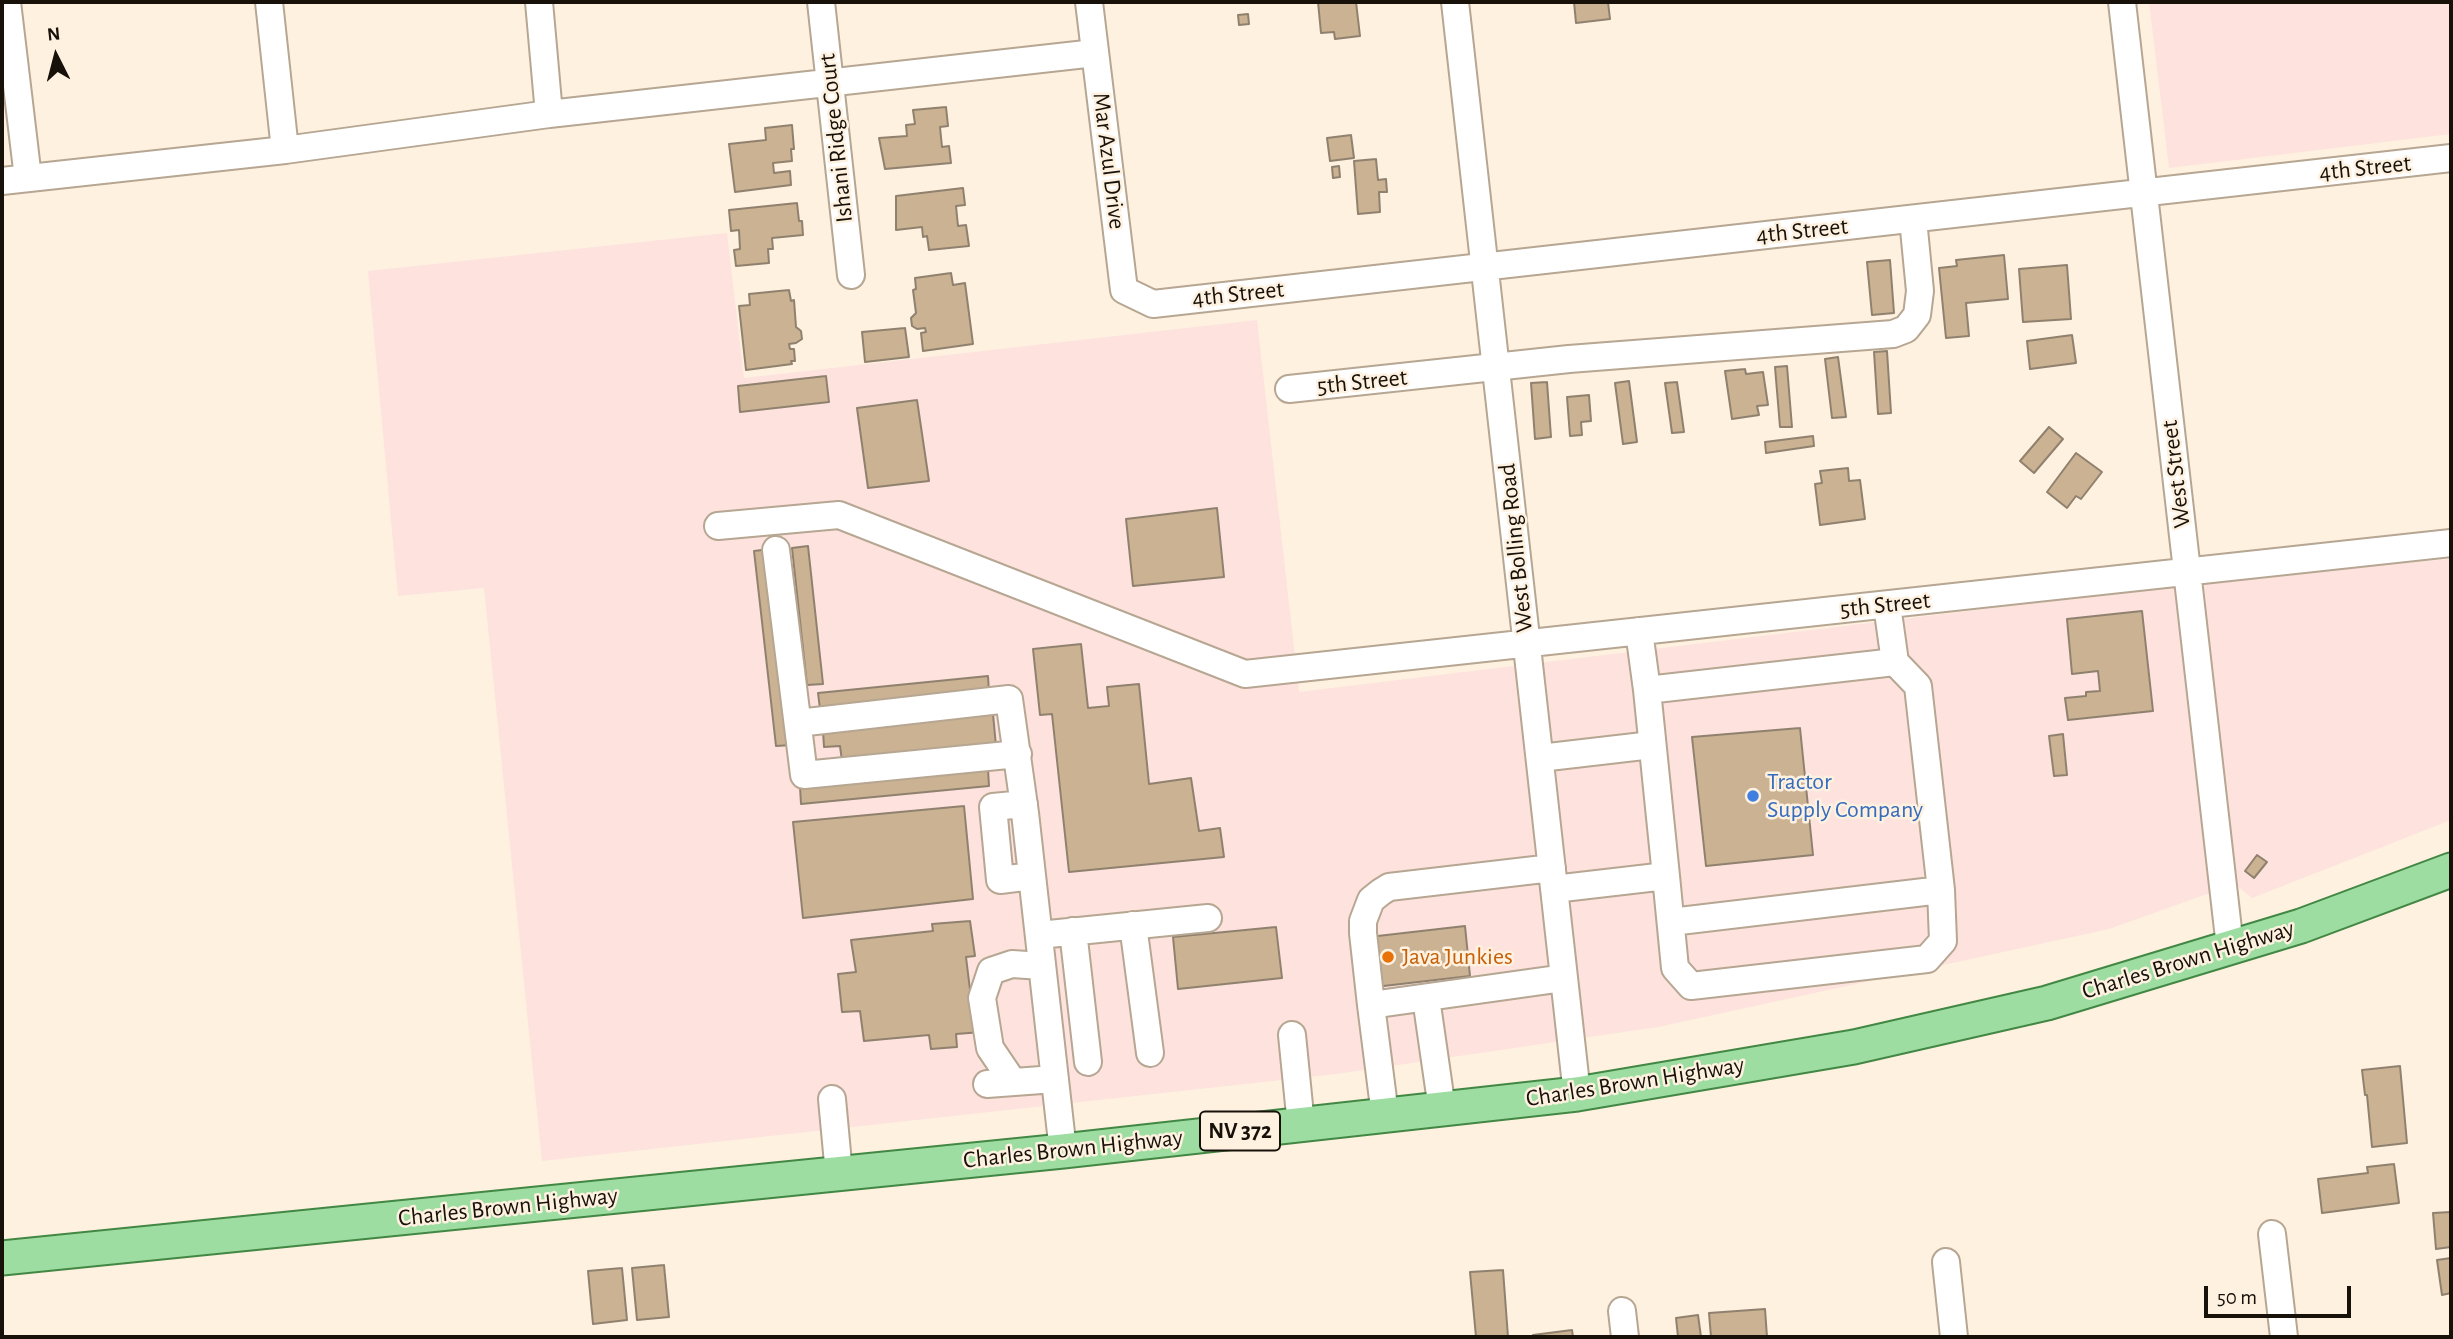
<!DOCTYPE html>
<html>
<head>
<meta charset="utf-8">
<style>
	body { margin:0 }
	#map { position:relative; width:2453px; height:1339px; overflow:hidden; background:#fef1e0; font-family:"Alegreya Sans",sans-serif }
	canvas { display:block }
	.frame { position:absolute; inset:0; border:4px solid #17110a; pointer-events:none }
	.north { position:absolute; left:21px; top:21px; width:70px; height:70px; -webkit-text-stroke:5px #fef1e0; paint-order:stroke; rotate:354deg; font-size:19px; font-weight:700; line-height:28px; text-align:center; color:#17110a }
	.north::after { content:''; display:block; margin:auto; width:24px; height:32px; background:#17110a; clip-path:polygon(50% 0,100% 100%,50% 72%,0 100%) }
	.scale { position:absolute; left:2204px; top:1286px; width:147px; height:32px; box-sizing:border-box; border:4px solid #17110a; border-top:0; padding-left:9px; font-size:21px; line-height:24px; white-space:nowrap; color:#17110a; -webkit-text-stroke:5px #fef1e0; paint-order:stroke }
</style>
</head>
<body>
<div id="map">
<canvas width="2453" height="1339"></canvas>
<div class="frame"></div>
<div class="north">N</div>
<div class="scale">50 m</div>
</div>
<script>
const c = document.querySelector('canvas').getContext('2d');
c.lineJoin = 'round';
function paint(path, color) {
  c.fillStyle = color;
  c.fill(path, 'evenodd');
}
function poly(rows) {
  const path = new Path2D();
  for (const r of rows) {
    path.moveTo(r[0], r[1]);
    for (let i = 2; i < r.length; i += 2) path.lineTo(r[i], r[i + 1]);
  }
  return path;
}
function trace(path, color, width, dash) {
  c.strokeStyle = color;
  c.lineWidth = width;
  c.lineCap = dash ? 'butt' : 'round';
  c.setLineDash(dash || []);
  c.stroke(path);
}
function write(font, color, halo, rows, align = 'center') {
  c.font = font + ' "Alegreya Sans",sans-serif';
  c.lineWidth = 5;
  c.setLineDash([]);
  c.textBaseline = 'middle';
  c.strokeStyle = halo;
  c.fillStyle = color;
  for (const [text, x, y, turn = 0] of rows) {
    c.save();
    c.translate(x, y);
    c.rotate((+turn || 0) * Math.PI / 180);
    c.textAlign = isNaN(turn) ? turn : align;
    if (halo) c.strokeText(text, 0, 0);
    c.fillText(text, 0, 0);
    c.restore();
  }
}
const commercial = poly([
	[2149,2,2451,2,2451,134,2169,168],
	[727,233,744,378,1257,320,1299,692,2282,573,2451,559,2451,820,2252,898,2235,884,2109,929,1658,1027,1336,1074,542,1161,484,588,398,596,368,271]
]);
const building = poly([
	[1318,2,1356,2,1360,36,1335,39,1334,32,1321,33,1318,2],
	[1574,2,1608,2,1610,19,1576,23,1574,2],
	[1248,14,1249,24,1239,25,1238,15,1248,14],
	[946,107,948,126,940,127,942,147,949,146,951,163,885,169,879,138,907,136,906,125,915,124,913,110,946,107],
	[792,125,794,149,791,149,792,161,773,163,774,173,790,171,791,185,735,192,729,144,766,140,765,128,792,125],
	[1351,135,1354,158,1330,161,1327,138,1351,135],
	[1376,159,1378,180,1386,179,1387,192,1379,192,1380,212,1358,214,1354,161,1376,159],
	[1339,166,1340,177,1333,178,1332,167,1339,166],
	[963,188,965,205,956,206,958,226,966,225,969,246,929,250,927,236,923,237,922,227,896,230,896,196,963,188],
	[797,203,799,221,802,221,803,235,772,238,773,249,768,249,769,263,736,266,734,250,740,249,739,230,731,231,729,210,797,203],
	[2004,255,2008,299,1966,303,1969,336,1946,338,1939,268,1957,266,1956,260,2004,255],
	[1890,260,1894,313,1872,315,1867,262,1890,260],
	[2067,265,2071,319,2023,322,2019,269,2067,265],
	[951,273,953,285,965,283,973,344,923,351,921,333,926,332,925,328,917,329,912,326,911,318,916,313,913,290,916,289,915,278,951,273],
	[789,290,791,301,794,300,796,327,801,331,802,339,796,343,789,344,790,349,794,349,795,361,791,361,792,364,746,370,739,306,750,305,749,294,789,290],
	[905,328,909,357,865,362,862,332,905,328],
	[2072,335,2076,363,2030,369,2027,341,2072,335],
	[1887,351,1891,413,1878,414,1874,352,1887,351],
	[1838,357,1846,417,1832,418,1825,359,1838,357],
	[1787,366,1792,427,1780,427,1775,367,1787,366],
	[1745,369,1746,374,1763,372,1768,405,1757,406,1759,415,1732,419,1725,371,1745,369],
	[826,376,829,402,740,412,738,386,826,376],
	[1629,381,1637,442,1623,444,1615,383,1629,381],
	[1547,382,1551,437,1535,439,1531,383,1547,382],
	[1677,382,1684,432,1672,433,1665,383,1677,382],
	[1589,395,1591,421,1581,422,1582,435,1570,436,1567,397,1589,395],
	[917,400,929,481,868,488,857,408,917,400],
	[2049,427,2063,439,2034,473,2020,461,2049,427],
	[1813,436,1814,446,1766,453,1765,442,1813,436],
	[2076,453,2102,472,2081,499,2076,496,2067,508,2047,492,2076,453],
	[1848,468,1849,481,1860,480,1865,519,1820,525,1815,484,1822,483,1820,471,1848,468],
	[1217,508,1224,577,1133,586,1126,519,1217,508],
	[808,546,823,684,807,685,792,548,808,546],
	[770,549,792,745,776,746,754,551,770,549],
	[2142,611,2153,711,2068,720,2065,698,2086,696,2086,692,2100,691,2098,671,2072,674,2067,619,2142,611],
	[1081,644,1088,708,1109,706,1107,687,1139,684,1149,784,1191,778,1199,831,1220,828,1224,857,1069,872,1052,714,1040,715,1033,649,1081,644],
	[988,676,989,692,820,709,818,693,988,676],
	[993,714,996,746,842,761,840,746,824,747,823,731,993,714],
	[1800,728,1813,855,1706,866,1692,737,1800,728],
	[2063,734,2067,775,2054,776,2049,736,2063,734],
	[988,769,989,786,801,804,800,787,988,769],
	[964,806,973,899,803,918,793,822,964,806],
	[2257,855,2267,862,2254,878,2245,871,2257,855],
	[970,921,975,956,966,957,972,1006,982,1032,956,1034,957,1047,931,1049,929,1035,864,1041,860,1011,842,1012,838,974,856,972,851,940,933,931,932,924,970,921],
	[1465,926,1470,976,1375,987,1369,937,1465,926],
	[1276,927,1282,978,1178,989,1173,937,1276,927],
	[2400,1066,2407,1143,2372,1147,2367,1095,2365,1095,2362,1070,2400,1066],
	[2394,1164,2399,1203,2322,1213,2318,1179,2368,1173,2367,1167,2394,1164],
	[2451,1212,2451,1247,2436,1249,2433,1213,2451,1212],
	[2451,1258,2451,1293,2442,1295,2437,1260,2451,1258],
	[664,1265,669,1317,637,1320,632,1268,664,1265],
	[622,1268,627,1320,593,1324,588,1271,622,1268],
	[1503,1270,1508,1337,1476,1337,1470,1272,1503,1270],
	[1765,1309,1767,1337,1711,1337,1709,1313,1765,1309],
	[1698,1315,1701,1337,1678,1337,1676,1318,1698,1315],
	[1572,1330,1573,1337,1533,1337,1533,1335,1572,1330]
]);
const minor = poly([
	[7,2,28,178],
	[269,2,285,150],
	[539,2,549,114],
	[821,2,851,275],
	[1089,2,1124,290,1153,304,2451,158],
	[1455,2,1577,1094],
	[2122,2,2230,947],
	[2,181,285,150,549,114,1095,53],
	[1289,389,1569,359,1893,334,1906,329,1917,315,1920,291,1913,219],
	[718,526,839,515,1245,674,2451,543],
	[776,550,804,775,1018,754],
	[1639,631,1647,690,1895,662],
	[1647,690,1666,876],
	[798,723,1009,699,1025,813,1063,1151],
	[1540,758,1652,745],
	[1024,804,993,807,1000,880,1032,876],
	[1554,889,1666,876,1675,968,1691,986,1927,959,1943,941,1941,890,1918,686,1895,662,1887,605],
	[1671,922,1941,890],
	[1133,925,1150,1053],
	[1073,931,1088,1062],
	[1039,935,1208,918],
	[1426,998,1442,1109],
	[1371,1005,1363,933,1363,921,1371,900,1381,892,1389,887,1552,868],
	[1292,1035,1301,1125],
	[1013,1082,990,1048,982,998,991,971,1012,964,1042,966],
	[987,1084,1055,1079],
	[832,1099,839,1174],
	[1385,1115,1371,1005,1564,978],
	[2272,1234,2284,1337],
	[1946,1262,1954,1337],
	[1622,1311,1625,1337]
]);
const major = poly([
	[2,1258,1063,1151,1577,1094,1854,1047,2047,1003,2301,926,2451,870]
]);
const markers = [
	[1753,796,7,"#3f7fe0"],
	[1388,957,7,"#e8710a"]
];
const shields = [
	[1240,1131,80]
];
const shieldNames = [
	["NV 372",1240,1131]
];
const streetNames = [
	["Ishani Ridge Court",836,138,-96],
	["Mar Azul Drive",1109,161,83],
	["4th Street",2365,168,-6],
	["4th Street",1802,231,-6],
	["4th Street",1238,294,-6],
	["5th Street",1362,382,-6],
	["West Street",2176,474,-97],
	["West Bolling Road",1516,548,-96],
	["5th Street",1885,605,-6],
	["Charles Brown Highway",2188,960,-17],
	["Charles Brown Highway",1635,1082,-9],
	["Charles Brown Highway",1073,1149,-6],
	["Charles Brown Highway",508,1207,-6]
];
const shopNames = [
	["Tractor",1767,782],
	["Supply Company",1767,810]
];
const foodNames = [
	["Java Junkies",1402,957]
];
paint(commercial, '#fde2de');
paint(building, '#cab293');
trace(building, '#90816e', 2);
trace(minor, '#b6a692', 30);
trace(major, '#438744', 37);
trace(minor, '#fff', 26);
trace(major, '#9ddda2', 33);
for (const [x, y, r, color] of markers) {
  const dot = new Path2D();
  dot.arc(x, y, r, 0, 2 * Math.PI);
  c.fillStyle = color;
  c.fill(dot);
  trace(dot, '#fef1e0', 2.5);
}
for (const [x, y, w] of shields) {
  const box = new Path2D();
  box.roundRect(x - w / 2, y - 19.5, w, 39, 5);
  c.fillStyle = '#fef1e0';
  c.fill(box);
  trace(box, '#17110a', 2);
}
write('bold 23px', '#17110a', null, shieldNames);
write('24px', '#17110a', '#fef1e0', streetNames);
write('24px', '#366cbe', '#fef1e0', shopNames, 'left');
write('24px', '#c56008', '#fef1e0', foodNames, 'left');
</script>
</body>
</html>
